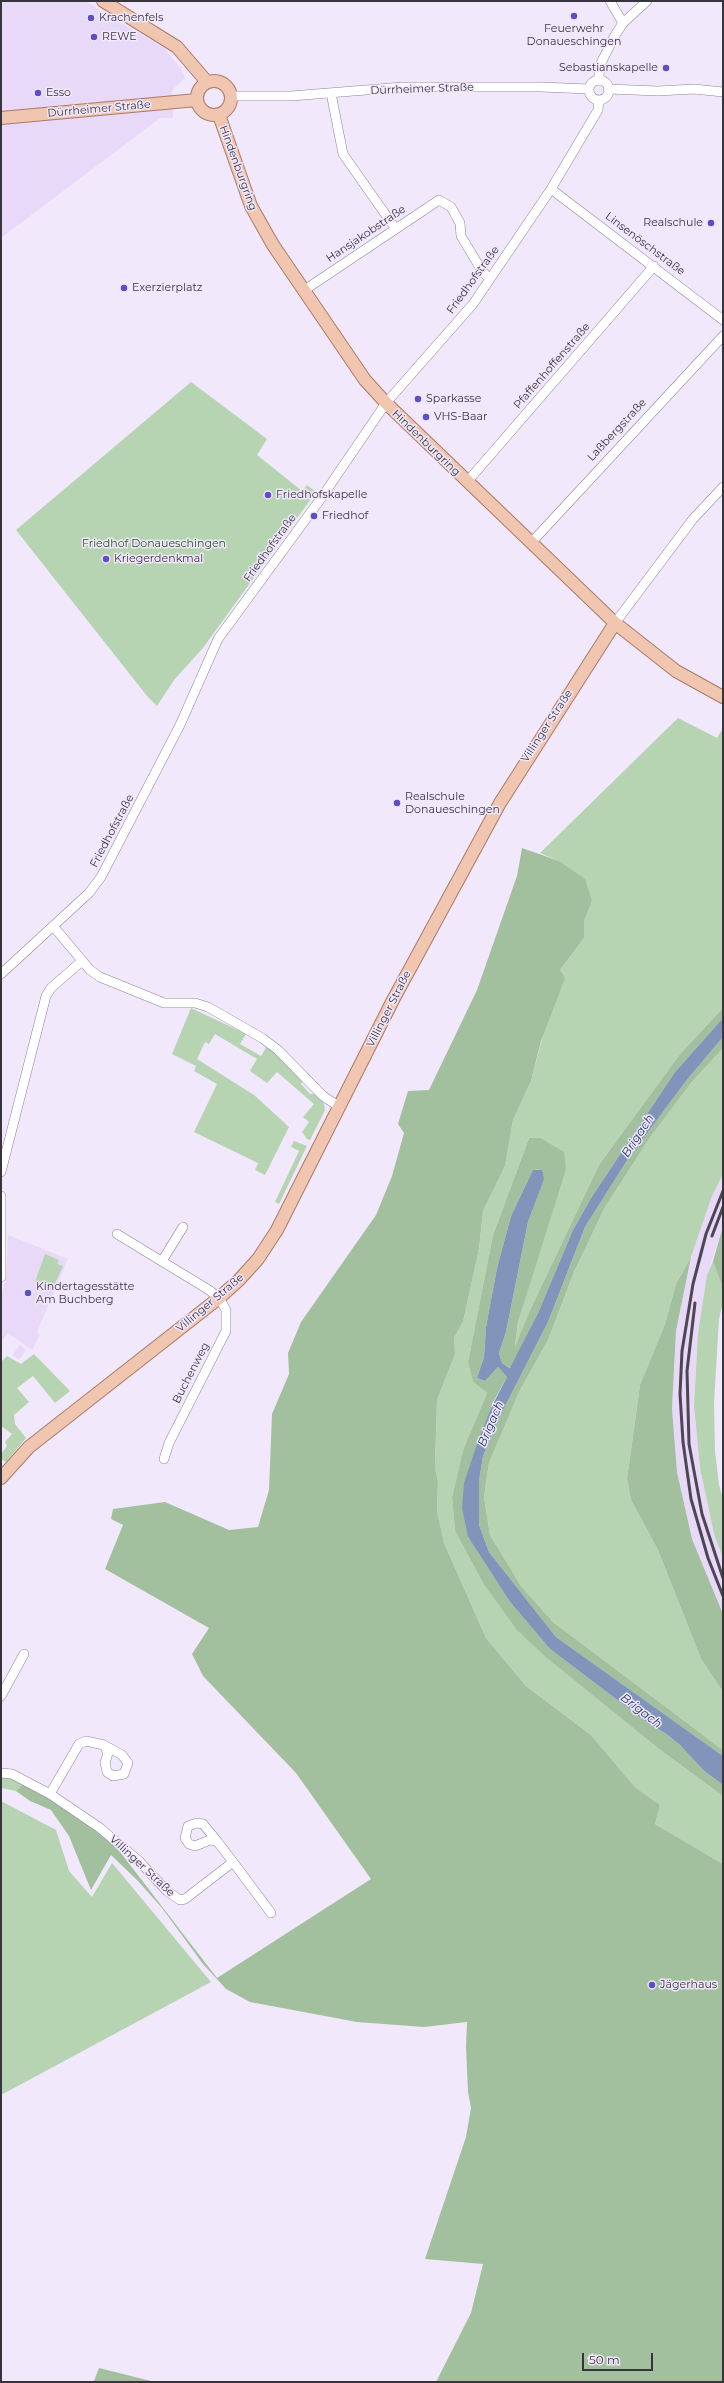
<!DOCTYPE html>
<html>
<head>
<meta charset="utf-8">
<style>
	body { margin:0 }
	#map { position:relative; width:724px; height:2383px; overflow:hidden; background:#f1e8fc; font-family:Montserrat,sans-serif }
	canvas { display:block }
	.frame { position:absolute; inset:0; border:2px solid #38343e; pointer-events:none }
	.scale { position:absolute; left:582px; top:2353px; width:71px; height:18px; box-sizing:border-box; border:2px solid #38343e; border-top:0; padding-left:5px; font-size:12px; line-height:14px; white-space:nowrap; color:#38343e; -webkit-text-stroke:3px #f1e8fc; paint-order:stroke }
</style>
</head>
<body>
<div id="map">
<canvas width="724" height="2383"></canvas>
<div class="frame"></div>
<div class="scale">50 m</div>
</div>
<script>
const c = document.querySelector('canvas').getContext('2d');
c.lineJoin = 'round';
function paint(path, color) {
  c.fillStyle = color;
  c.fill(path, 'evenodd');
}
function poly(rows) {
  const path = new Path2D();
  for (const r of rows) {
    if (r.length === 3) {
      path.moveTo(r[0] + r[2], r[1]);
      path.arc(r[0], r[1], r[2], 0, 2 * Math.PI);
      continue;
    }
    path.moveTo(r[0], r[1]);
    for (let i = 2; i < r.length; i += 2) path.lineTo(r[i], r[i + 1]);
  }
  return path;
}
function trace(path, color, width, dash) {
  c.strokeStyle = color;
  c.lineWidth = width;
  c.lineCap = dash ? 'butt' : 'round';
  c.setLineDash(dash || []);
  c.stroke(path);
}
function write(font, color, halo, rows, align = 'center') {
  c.font = font + ' Montserrat,sans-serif';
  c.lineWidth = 3;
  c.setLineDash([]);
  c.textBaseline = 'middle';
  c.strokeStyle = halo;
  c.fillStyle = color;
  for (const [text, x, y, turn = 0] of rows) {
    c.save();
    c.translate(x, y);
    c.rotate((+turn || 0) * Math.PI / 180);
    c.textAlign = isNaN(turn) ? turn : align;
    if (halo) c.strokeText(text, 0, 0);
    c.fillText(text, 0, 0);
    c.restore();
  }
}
const built = poly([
	[1,1,85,1,164,48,182,70,185,78,172,90,173,118,160,118,1,238],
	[723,1174,723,1226,707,1275,698,1333,694,1406,700,1468,714,1534,723,1558,723,1614,692,1539,677,1472,672,1409,676,1331,691,1257,712,1196],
	[8,1235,68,1259,37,1332,40,1335,32,1350,8,1333,3,1340,1,1338,1,1296,6,1278],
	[20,1345,26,1350,19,1360,12,1355]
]);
const green = poly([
	[191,382,267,439,257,455,302,491,307,485,316,492,203,648,174,680,157,706,147,696,16,530],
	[678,718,717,738,723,728,723,1008,680,1054,599,1165,531,1308,515,1349,518,1322,535,1264,529,1138,493,1235,468,1362,473,1382,487,1393,463,1450,452,1497,455,1531,483,1583,549,1660,659,1749,723,1796,723,1864,655,1824,660,1805,635,1787,591,1735,526,1686,486,1638,444,1543,437,1511,438,1481,435,1468,437,1400,455,1354,454,1338,463,1322,479,1249,483,1211,505,1166,513,1120,531,1081,560,970,584,938,584,921,592,901,559,861,540,853],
	[191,1008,246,1034,240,1044,261,1056,267,1046,303,1079,301,1084,310,1094,317,1094,324,1104,325,1110,310,1140,307,1139,302,1132,309,1122,303,1117,314,1104,277,1072,267,1083,250,1071,257,1059,215,1034,209,1044,205,1042,197,1059,254,1095,289,1127,265,1175,255,1170,258,1163,194,1132,217,1084,194,1071,196,1066,172,1054],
	[723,1048,723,1174,712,1196,691,1257,676,1284,665,1324,640,1385,627,1479,631,1500,658,1550,701,1659,723,1692,723,1750,553,1622,521,1586,490,1535,484,1497,489,1463,519,1392,548,1340,574,1272,605,1207,649,1139,691,1083],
	[294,1141,307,1146,279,1204,275,1202,299,1151,291,1147],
	[45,1254,59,1260,57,1264,63,1266,52,1290,35,1282],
	[713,1261,723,1289,723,1302,719,1319,714,1403,715,1451,719,1485,723,1499,723,1558,714,1534,700,1468,694,1406,698,1333,707,1275],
	[34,1354,70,1391,55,1403,33,1376,17,1388,29,1402,14,1415,15,1424,26,1438,6,1462,1,1459,1,1454,7,1446,5,1442,12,1434,1,1426,1,1362,7,1356,21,1364],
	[1,1772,23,1784,16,1791,1,1788],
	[1,1801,56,1830,69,1871,92,1897,112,1863,211,1982,1,2095]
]);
const forest = poly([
	[522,848,559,861,585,879,592,901,584,921,584,938,560,970,565,978,541,1041,531,1081,513,1120,505,1166,483,1211,479,1249,463,1322,454,1338,455,1354,437,1400,435,1468,438,1481,437,1511,444,1543,486,1638,526,1686,591,1735,635,1787,660,1805,655,1824,723,1864,723,2382,436,2382,471,2313,483,2264,425,2259,466,2137,471,2108,468,2092,466,2046,467,2022,424,2027,357,2022,250,2002,226,1989,203,1964,162,1908,138,1881,111,1855,91,1890,69,1836,51,1810,30,1801,16,1791,23,1784,56,1802,114,1844,217,1978,371,1879,296,1773,203,1676,192,1654,209,1628,105,1569,123,1525,111,1519,113,1509,165,1502,229,1530,258,1527,269,1490,272,1414,289,1374,288,1353,301,1322,376,1215,392,1176,404,1133,398,1124,408,1091,429,1090,477,990,517,876],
	[723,1008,723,1018,675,1072,591,1198,573,1230,538,1313,511,1368,502,1363,499,1353,506,1332,528,1222,544,1179,539,1169,533,1170,511,1216,497,1268,486,1327,484,1357,477,1378,485,1381,498,1367,507,1377,492,1404,468,1537,510,1602,550,1649,649,1724,665,1733,680,1745,703,1770,723,1785,723,1796,659,1749,549,1660,517,1630,483,1583,455,1531,452,1497,463,1450,487,1393,473,1382,468,1362,493,1235,529,1138,540,1138,564,1152,566,1169,518,1322,515,1347,531,1308,599,1165,680,1054],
	[723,1037,723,1048,691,1083,649,1139,605,1207,574,1272,548,1340,519,1392,489,1463,484,1497,490,1535,521,1586,553,1622,723,1750,723,1756,556,1637,489,1552,479,1525,479,1481,483,1456,498,1420,548,1322,585,1227,628,1159,686,1081],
	[723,1226,723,1289,713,1261],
	[691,1257,676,1331,672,1409,677,1472,692,1539,723,1614,723,1692,701,1659,658,1550,631,1500,627,1479,640,1385,665,1324,676,1284],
	[99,2368,155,2382,94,2381]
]);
const water = poly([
	[723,1018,723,1037,686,1081,628,1159,585,1227,548,1322,498,1420,483,1456,479,1481,479,1525,489,1552,556,1637,723,1756,723,1785,703,1770,680,1745,665,1733,649,1724,550,1649,510,1602,468,1537,462,1508,464,1483,479,1438,493,1404,507,1377,498,1367,485,1381,477,1378,484,1357,486,1327,497,1268,511,1216,533,1170,542,1170,544,1179,528,1222,506,1332,499,1353,502,1363,510,1368,538,1313,573,1230,591,1198,675,1072]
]);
const minor = poly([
	[610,1,623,23],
	[599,90,10],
	[598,81,601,63,614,37,623,23,647,1],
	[608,89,658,91,694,89,723,92],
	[331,93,343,154,395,228],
	[232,96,291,96,403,87,541,87,589,89],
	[551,189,723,320],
	[303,291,439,200,451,207,460,223,461,236,482,271,490,279],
	[467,482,654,266],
	[531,543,723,336],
	[615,623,693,519,723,487],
	[53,926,90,970,100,977,164,1003,195,1003,208,1007,262,1038,278,1050,323,1096,338,1106],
	[1,974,89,893,101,877,180,725,218,639,322,497,386,403,473,304,551,189,598,110,599,100],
	[1,1172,46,996,51,988,82,961],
	[1,1196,1,1277],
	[117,1234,209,1290,219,1298,226,1310,226,1331,169,1443,164,1459],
	[162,1261,183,1227],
	[1,1696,24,1654],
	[1,1773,12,1774,50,1794,100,1828,139,1861,167,1891,180,1900,185,1899,233,1862,217,1841,203,1824,197,1823,188,1826,185,1838,189,1844,195,1846,210,1840,217,1841],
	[50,1794,79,1744,86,1741,104,1745,122,1755,128,1763,124,1774,113,1776,107,1772,105,1763,108,1753,104,1745],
	[233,1862,271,1913]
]);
const major = poly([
	[103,1,177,47,207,82],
	[214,98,17],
	[219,115,251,206,273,245,365,380,386,403,615,623,676,671,723,697],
	[1,118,197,100],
	[1,1478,29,1447,219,1298,239,1280,258,1259,277,1230,393,1000,500,803,615,623]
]);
const rail = poly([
	[723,1191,706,1234,693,1284,682,1351,680,1394,683,1442,691,1499,708,1558,723,1596],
	[712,1236,723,1207],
	[695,1303,687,1371,689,1444,702,1514,723,1578]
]);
const markers = [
	[574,16,4,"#5d4ec6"],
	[91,18,4,"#5d4ec6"],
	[94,37,4,"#5d4ec6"],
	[666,68,4,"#5d4ec6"],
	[38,93,4,"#5d4ec6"],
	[711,223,4,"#5d4ec6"],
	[124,288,4,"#5d4ec6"],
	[418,399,4,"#5d4ec6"],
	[426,417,4,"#5d4ec6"],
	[268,495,4,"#5d4ec6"],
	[314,516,4,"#5d4ec6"],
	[106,559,4,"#5d4ec6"],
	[397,803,4,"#5d4ec6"],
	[28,1293,4,"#5d4ec6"],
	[652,1985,4,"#5d4ec6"]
];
const poiNames = [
	["Krachenfels",99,18],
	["Feuerwehr",574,29,"center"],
	["Donaueschingen",574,42,"center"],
	["REWE",102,37],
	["Sebastianskapelle",658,68,"right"],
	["Esso",46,93],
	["Realschule",703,223,"right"],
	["Exerzierplatz",132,288],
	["Sparkasse",426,399],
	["VHS-Baar",434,417],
	["Friedhofskapelle",276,495],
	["Friedhof",322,516],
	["Kriegerdenkmal",114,559],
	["Realschule",405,797],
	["Donaueschingen",405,810],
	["Kindertagesstätte",36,1287],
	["Am Buchberg",36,1300],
	["Jägerhaus",660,1985]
];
const streetNames = [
	["Dürrheimer Straße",422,89,-2],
	["Dürrheimer Straße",99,109,-5],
	["Hindenburgring",238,168,70],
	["Hansjakobstraße",366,234,-34],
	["Linsenöschstraße",645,244,37],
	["Friedhofstraße",473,280,-54],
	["Pfaffenhoffenstraße",552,366,-49],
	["Laßbergstraße",617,430,-47],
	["Hindenburgring",426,443,44],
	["Friedhofstraße",270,548,-54],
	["Villinger Straße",547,726,-57],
	["Friedhofstraße",112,831,-62],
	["Villinger Straße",389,1009,-63],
	["Villinger Straße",210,1303,-40],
	["Buchenweg",191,1373,-63],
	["Villinger Straße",142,1866,43]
];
const parkNames = [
	["Friedhof Donaueschingen",154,544]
];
const waterNames = [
	["Brigach",638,1136,-57],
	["Brigach",491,1424,-67],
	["Brigach",641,1711,38]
];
paint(built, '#e8d9f9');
paint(green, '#b6d3b2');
paint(forest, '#a2c09d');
paint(water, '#8194b9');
trace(minor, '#8e8399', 10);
trace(major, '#aa7a66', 14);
trace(minor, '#fff', 9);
trace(major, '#f1c6b0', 12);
trace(rail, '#4c4752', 3);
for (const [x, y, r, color] of markers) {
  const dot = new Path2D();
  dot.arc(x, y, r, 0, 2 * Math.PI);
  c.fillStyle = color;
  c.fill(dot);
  trace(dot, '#f1e8fc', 1.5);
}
write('11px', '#38343e', '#f1e8fc', poiNames, 'left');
write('11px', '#38343e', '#f1e8fc', streetNames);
write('11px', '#265021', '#f1e8fc', parkNames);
write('italic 12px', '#203666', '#f1e8fc', waterNames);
</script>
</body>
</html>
